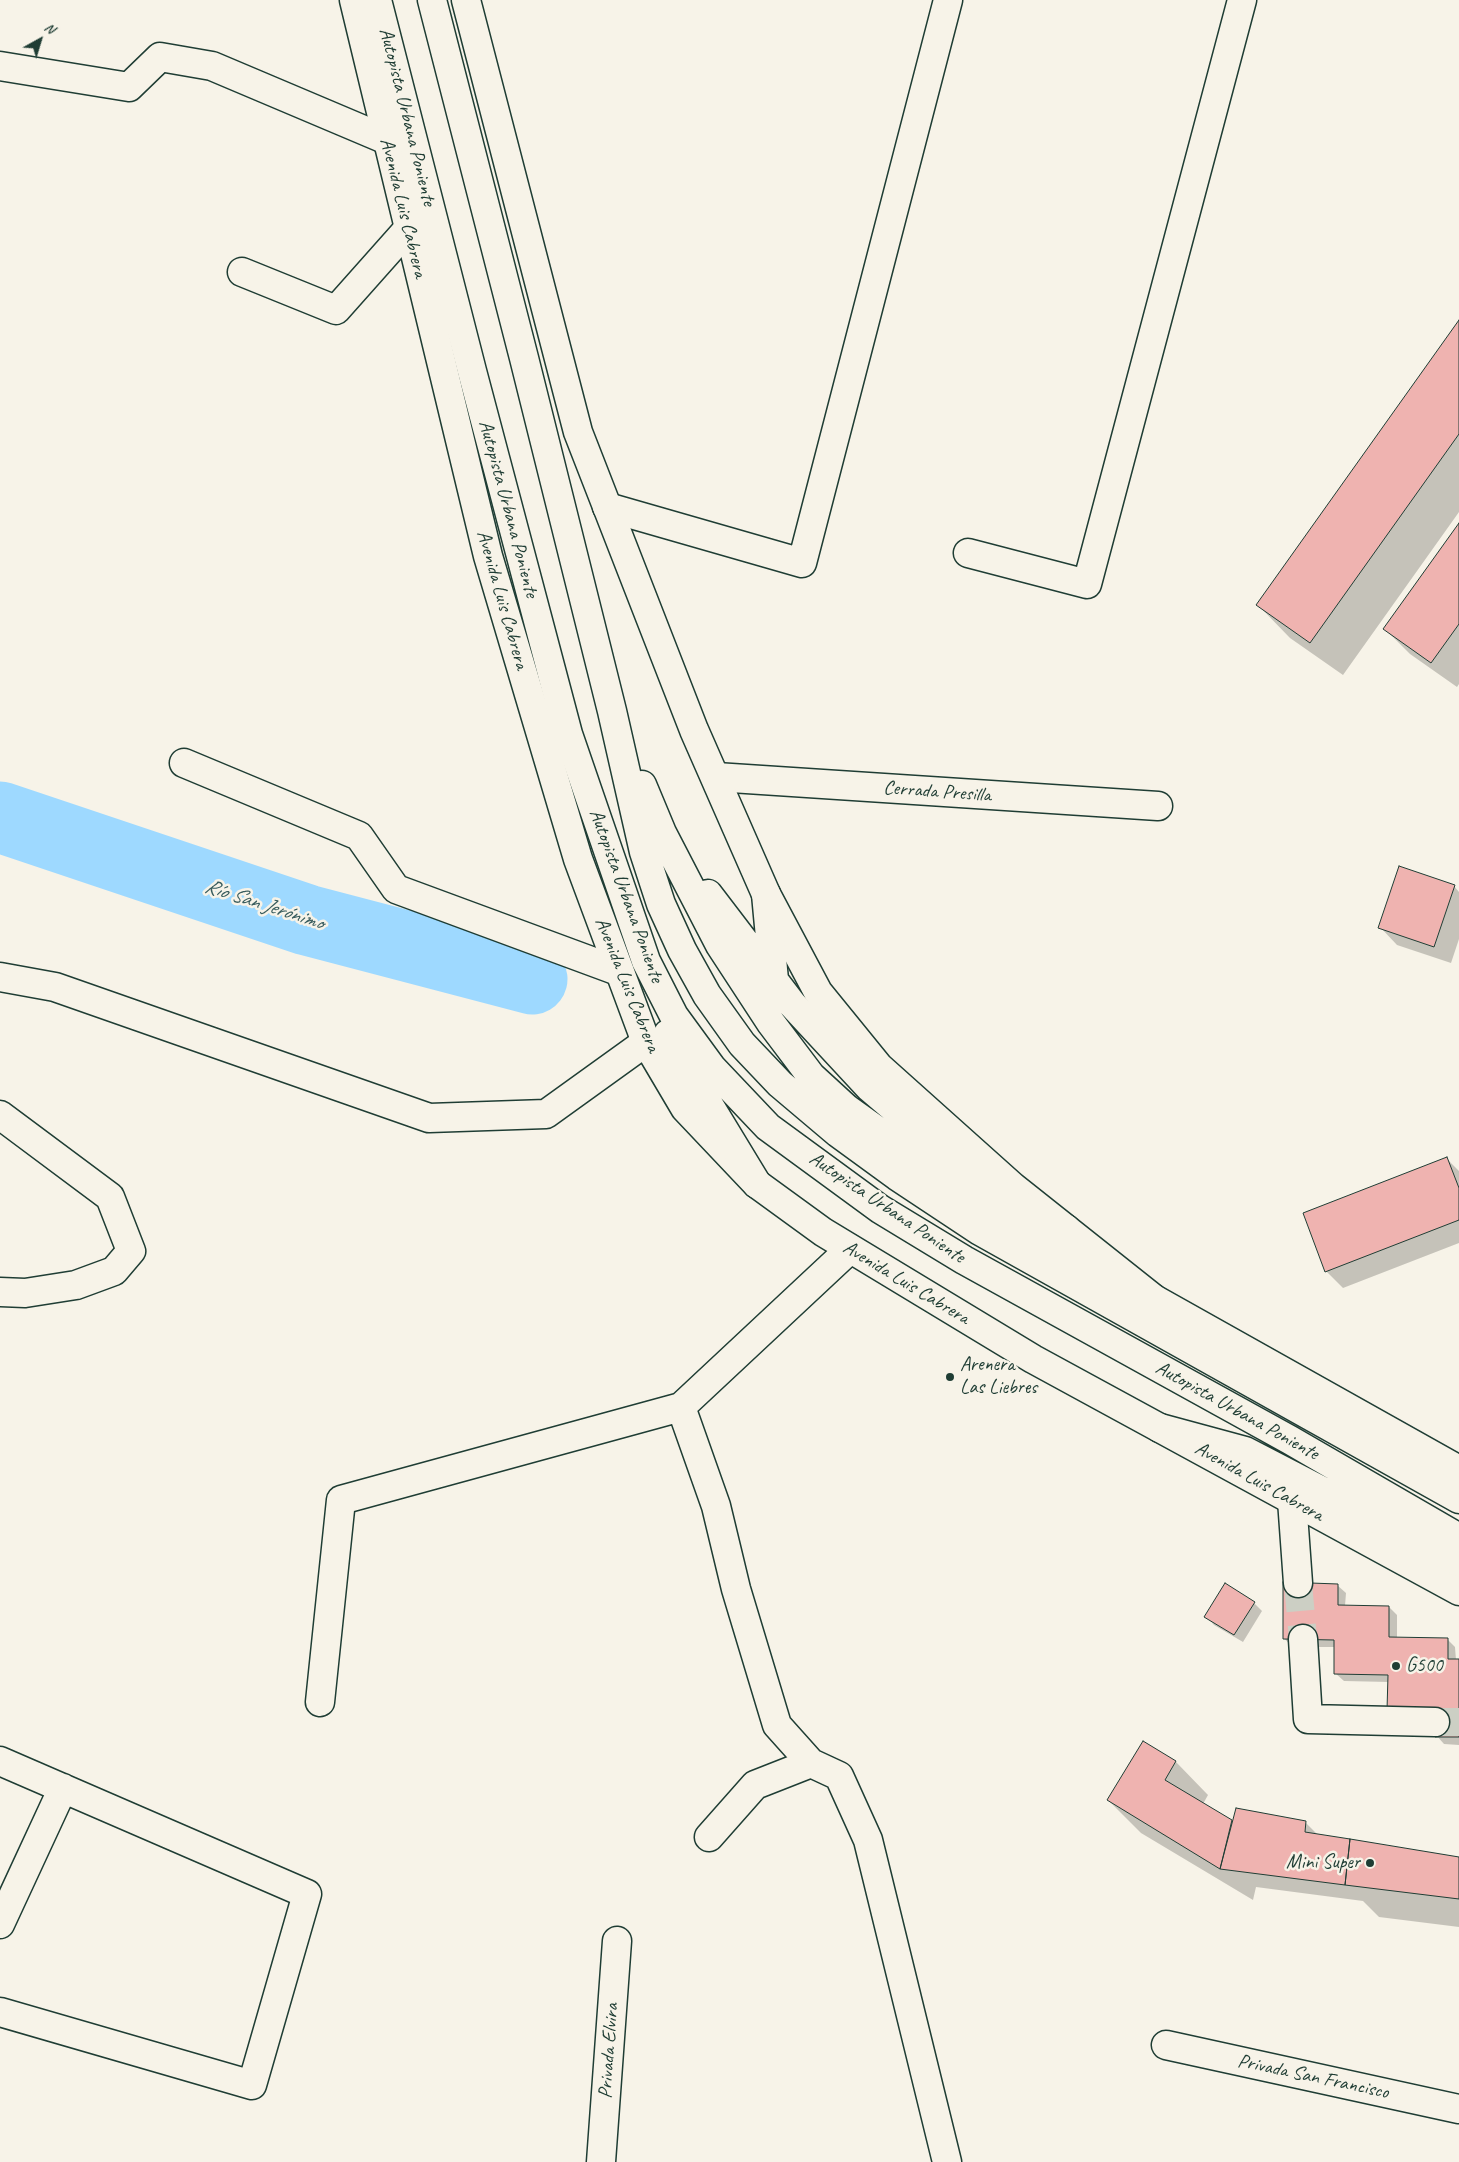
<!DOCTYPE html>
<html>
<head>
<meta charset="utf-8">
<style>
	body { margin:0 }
	#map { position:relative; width:1459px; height:2162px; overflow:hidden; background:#f7f3e8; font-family:Caveat,sans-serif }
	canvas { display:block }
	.north { position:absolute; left:15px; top:15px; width:50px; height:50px; -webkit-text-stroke:4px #f7f3e8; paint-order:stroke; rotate:39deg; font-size:14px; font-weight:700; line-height:20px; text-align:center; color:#1f3d34 }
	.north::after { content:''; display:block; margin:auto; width:18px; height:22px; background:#1f3d34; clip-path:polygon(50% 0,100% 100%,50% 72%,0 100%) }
</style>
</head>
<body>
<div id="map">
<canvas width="1459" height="2162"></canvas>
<div class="north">N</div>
</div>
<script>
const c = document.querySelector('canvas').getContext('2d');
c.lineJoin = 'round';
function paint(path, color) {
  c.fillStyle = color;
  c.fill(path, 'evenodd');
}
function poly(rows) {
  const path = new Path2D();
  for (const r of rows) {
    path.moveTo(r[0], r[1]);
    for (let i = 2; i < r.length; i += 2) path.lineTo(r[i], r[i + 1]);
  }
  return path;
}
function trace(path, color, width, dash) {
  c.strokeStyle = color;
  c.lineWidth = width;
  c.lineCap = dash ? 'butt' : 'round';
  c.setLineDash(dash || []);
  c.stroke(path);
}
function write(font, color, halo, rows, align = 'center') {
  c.font = font + ' Caveat,sans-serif';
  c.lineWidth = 5;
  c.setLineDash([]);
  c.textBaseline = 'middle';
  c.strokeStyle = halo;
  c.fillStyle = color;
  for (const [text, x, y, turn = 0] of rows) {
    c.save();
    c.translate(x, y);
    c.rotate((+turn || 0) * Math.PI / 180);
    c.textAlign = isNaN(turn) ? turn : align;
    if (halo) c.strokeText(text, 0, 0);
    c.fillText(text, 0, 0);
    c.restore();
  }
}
const shadow = poly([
	[1459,322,1459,512,1343,675,1290,638,1258,605],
	[1459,525,1459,684,1457,687,1410,654,1385,629],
	[1454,886,1459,892,1459,939,1451,963,1397,945,1380,927],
	[1447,1159,1459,1171,1459,1243,1343,1288,1326,1271],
	[1337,1585,1346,1593,1345,1606,1389,1607,1397,1615,1397,1638,1447,1639,1455,1647,1456,1660,1459,1660,1459,1745,1444,1744,1389,1682,1344,1681,1335,1673,1335,1647,1292,1647,1284,1638],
	[1254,1603,1262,1611,1243,1642,1214,1625,1206,1616],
	[1143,1742,1176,1762,1208,1795,1203,1804,1233,1823,1305,1822,1319,1836,1459,1859,1459,1927,1379,1917,1363,1901,1256,1887,1253,1900,1141,1833,1108,1800]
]);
const river = poly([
	[0,817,307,920,532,979]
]);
const building = poly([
	[1459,320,1459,434,1310,643,1256,605,1459,320],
	[1459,523,1459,624,1431,663,1383,629,1459,523],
	[1399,866,1455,885,1434,947,1378,928,1399,866],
	[1447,1157,1459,1188,1459,1220,1325,1272,1303,1213,1447,1157],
	[1283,1582,1338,1584,1338,1605,1389,1606,1389,1637,1448,1638,1448,1659,1459,1659,1459,1737,1435,1737,1435,1711,1387,1710,1388,1675,1334,1674,1334,1640,1283,1639,1283,1582],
	[1225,1583,1255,1602,1234,1635,1204,1617,1225,1583],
	[1143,1741,1176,1761,1165,1780,1232,1820,1220,1869,1107,1800,1143,1741],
	[1236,1808,1306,1821,1305,1832,1350,1839,1345,1885,1220,1869,1236,1808],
	[1350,1839,1459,1857,1459,1899,1345,1885,1350,1839]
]);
const minorTunnel = poly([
	[1298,1583,1303,1639],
	[1435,1722,1459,1722]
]);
const minor = poly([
	[0,66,129,87,160,57,212,66,387,140],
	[242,272,336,310,408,229],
	[607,507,802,563,948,0],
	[968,553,1087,584,1242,0],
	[184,763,359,836,396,889,618,971],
	[716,777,1158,806],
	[0,977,55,987,429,1118,546,1114,646,1042],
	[0,1115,110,1197,131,1251,114,1271,76,1285,25,1293,0,1292],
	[681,1407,716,1506,736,1589,777,1725,811,1763,839,1776,868,1840,947,2162],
	[1292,1500,1298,1583],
	[1303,1639,1308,1719,1435,1722],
	[320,1702,341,1500,681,1407,850,1249],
	[0,1761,307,1894,252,2085,0,2012],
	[709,1837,755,1785,811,1763],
	[0,1924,63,1788],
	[1166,2045,1459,2109],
	[601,2162,617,1941]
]);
const major = poly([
	[354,0,488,556,578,859,646,1042,685,1108,757,1184,823,1232,1033,1359,1459,1591],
	[466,0,578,432,694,730,766,894,818,992,879,1067,1013,1187,1154,1299,1459,1470]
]);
const highway = poly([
	[377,0,472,371,568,734,646,961,674,1016,712,1068,768,1127,880,1209,964,1260,1290,1440,1459,1538],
	[432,0,524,358,612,711,644,852,661,904,682,950,707,995,742,1044,780,1084,838,1133,897,1176,980,1231,1459,1499],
	[642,785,662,833,720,945,771,1023,811,1076,847,1109,992,1213,1154,1299],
	[708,894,792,1004,869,1087,989,1189,1066,1229],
	[766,894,774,980],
	[668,1034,706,1100,757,1184],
	[1160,1428,1245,1451,1459,1562]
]);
const markers = [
	[950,1377,5,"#1f3d34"],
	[1396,1666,5,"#1f3d34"],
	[1370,1863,5,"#1f3d34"]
];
const streetNames = [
	["Autopista Urbana Poniente",407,117,76],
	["Avenida Luis Cabrera",403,208,76],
	["Autopista Urbana Poniente",508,509,75],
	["Avenida Luis Cabrera",502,600,74],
	["Cerrada Presilla",937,792,4],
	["Autopista Urbana Poniente",626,896,70],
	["Avenida Luis Cabrera",627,985,68],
	["Autopista Urbana Poniente",887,1208,34],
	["Avenida Luis Cabrera",906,1283,31],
	["Autopista Urbana Poniente",1237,1411,29],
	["Avenida Luis Cabrera",1259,1482,29],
	["Privada Elvira",609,2051,-86],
	["Privada San Francisco",1313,2077,12]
];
const poiNames = [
	["Arenera",960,1365],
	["Las Liebres",960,1388],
	["G500",1406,1666],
	["Mini Super",1360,1863,"right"]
];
const waterNames = [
	["Río San Jerónimo",264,905,18]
];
paint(shadow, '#0003');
trace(river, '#9ed9ff', 71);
paint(building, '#efb3b0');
trace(building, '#1f3d34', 1);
trace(minorTunnel, '#cccfc4', 28, [28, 14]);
trace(minor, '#1f3d34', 31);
trace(major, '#1f3d34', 31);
trace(highway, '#1f3d34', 31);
trace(minor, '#f7f3e8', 28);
trace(major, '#f7f3e8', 28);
trace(highway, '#f7f3e8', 28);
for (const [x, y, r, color] of markers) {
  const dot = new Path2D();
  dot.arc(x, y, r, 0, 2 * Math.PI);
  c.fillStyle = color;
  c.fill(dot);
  trace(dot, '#f7f3e8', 2);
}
write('20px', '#1f3d34', '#f7f3e8', streetNames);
write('20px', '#1f3d34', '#f7f3e8', poiNames, 'left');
write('italic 21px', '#385c5d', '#f7f3e8', waterNames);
</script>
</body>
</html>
